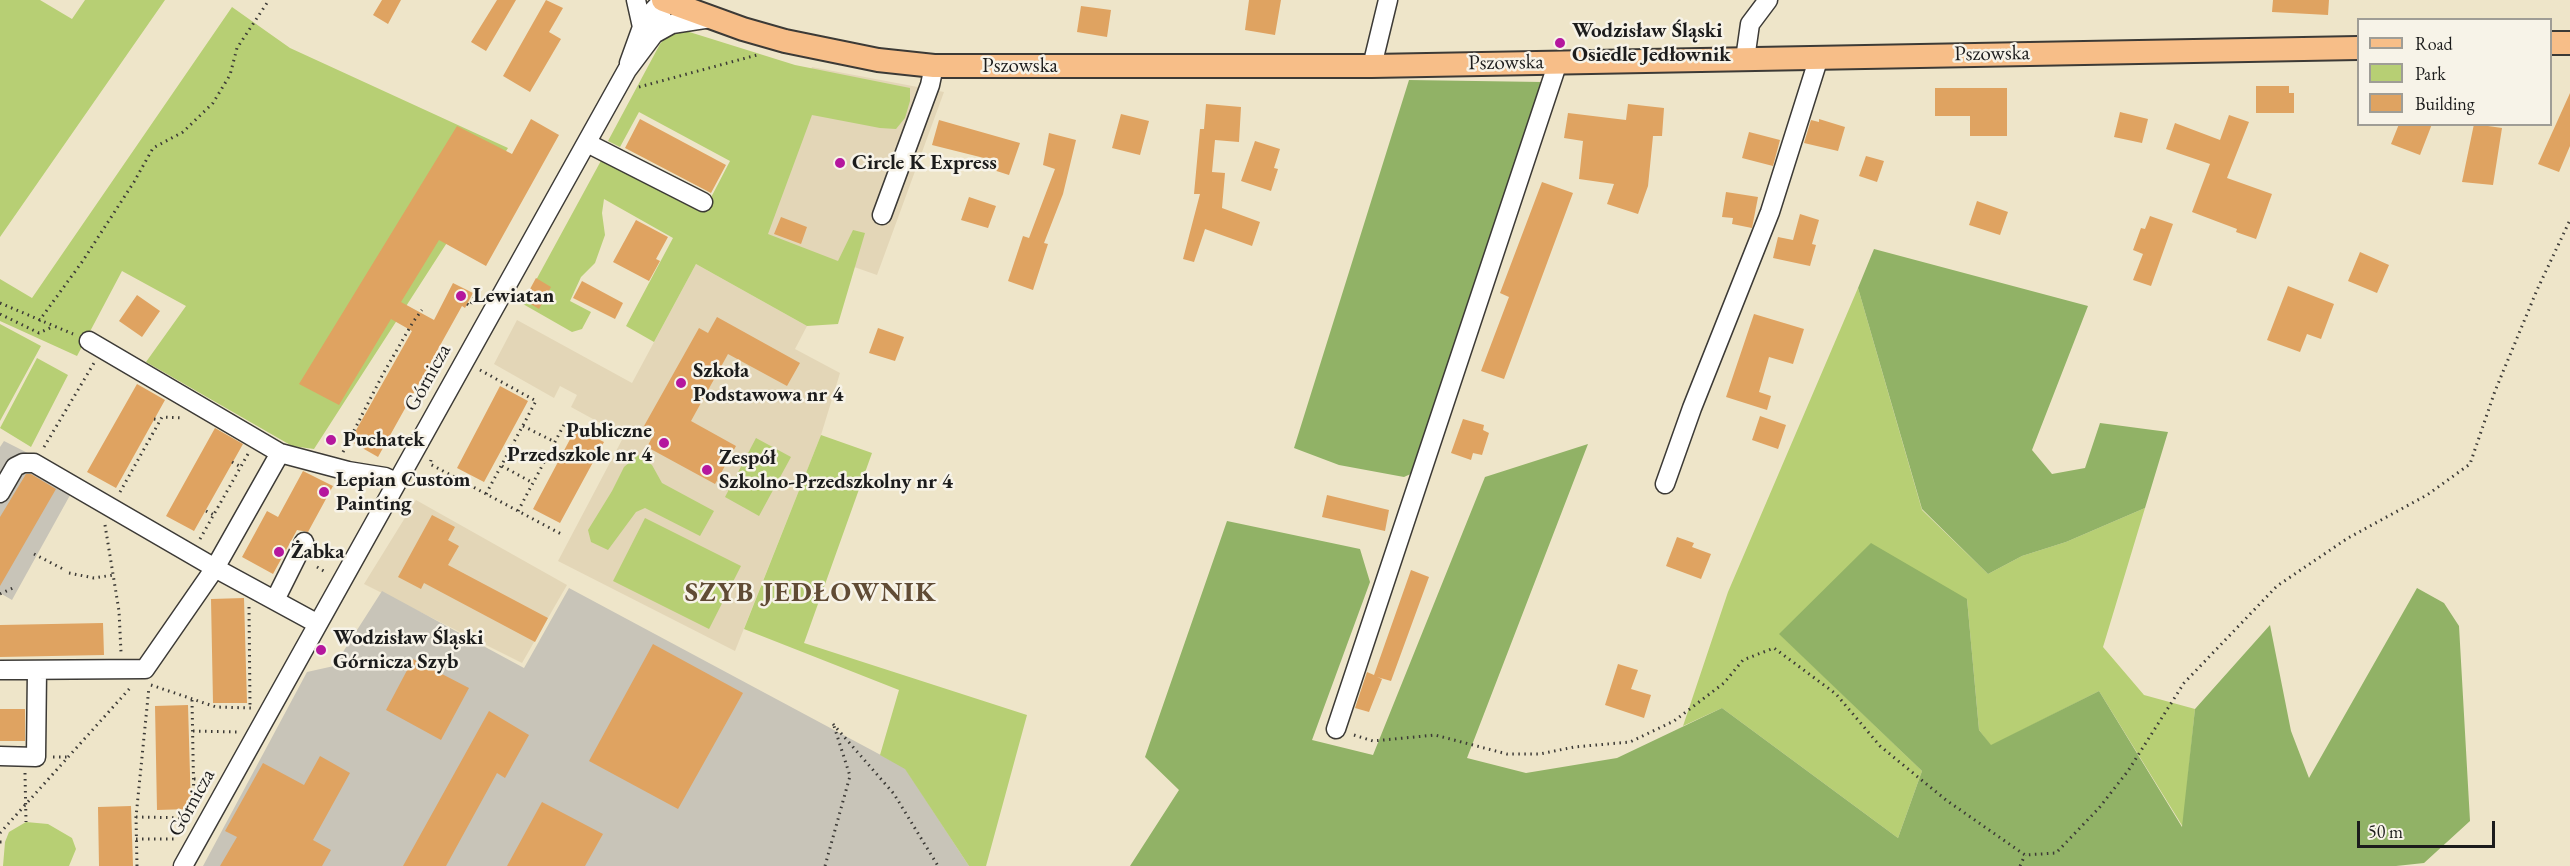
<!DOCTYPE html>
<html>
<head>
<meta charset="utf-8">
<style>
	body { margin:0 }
	#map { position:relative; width:2570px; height:866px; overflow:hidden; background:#eee5c9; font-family:"EB Garamond",serif }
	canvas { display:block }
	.legend { position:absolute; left:2357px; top:18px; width:195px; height:108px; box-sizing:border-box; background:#f7f3e8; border:2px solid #9f9d96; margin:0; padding:8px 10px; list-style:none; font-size:18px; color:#1c1c1c }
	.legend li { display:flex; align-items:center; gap:12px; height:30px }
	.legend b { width:30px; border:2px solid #9f9d96 }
	.scale { position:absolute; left:2357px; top:821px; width:138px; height:27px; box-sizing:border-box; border:3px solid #1c1c1c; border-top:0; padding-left:8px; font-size:18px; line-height:21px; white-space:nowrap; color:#1c1c1c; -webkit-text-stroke:4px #f7f3e8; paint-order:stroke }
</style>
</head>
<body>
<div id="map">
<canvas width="2570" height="866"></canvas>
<ul class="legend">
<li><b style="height:8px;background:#f7be88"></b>Road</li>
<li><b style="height:16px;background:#b7cf74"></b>Park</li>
<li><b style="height:16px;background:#dfa361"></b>Building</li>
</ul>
<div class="scale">50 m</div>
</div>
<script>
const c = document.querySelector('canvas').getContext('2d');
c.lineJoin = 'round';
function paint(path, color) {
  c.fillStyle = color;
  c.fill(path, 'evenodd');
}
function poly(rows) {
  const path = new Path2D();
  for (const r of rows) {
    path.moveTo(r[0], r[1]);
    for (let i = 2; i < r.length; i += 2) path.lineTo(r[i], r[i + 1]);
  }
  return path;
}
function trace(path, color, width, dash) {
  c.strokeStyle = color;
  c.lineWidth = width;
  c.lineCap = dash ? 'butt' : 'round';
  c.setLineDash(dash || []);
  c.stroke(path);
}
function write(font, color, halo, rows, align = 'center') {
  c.font = font + ' "EB Garamond",serif';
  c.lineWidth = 5;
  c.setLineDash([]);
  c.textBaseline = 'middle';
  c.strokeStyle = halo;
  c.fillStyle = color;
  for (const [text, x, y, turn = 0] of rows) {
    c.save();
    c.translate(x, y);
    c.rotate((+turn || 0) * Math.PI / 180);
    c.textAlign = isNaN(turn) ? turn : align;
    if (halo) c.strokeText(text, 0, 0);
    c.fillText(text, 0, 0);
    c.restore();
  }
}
const built = poly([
	[812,67,944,92,877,275,763,235],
	[696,264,807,326,795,349,840,373,821,435,735,651,558,561,624,436,571,407,577,395,560,386,554,398,494,364,517,320,632,383],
	[416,500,567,585,522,663,364,584]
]);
const industrial = poly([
	[4,441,79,479,12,600,0,593,0,447],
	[569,588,905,768,969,866,203,866,307,672,334,666,382,591,524,668]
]);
const green = poly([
	[0,0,40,0,72,19,85,0,165,0,0,237],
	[232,7,290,48,508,148,314,449,292,446,146,362,186,306,122,271,77,356,0,321,0,279,32,298],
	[683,30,795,65,910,88,910,101,905,118,896,129,880,128,812,115,768,234,838,261,853,230,865,233,838,324,807,326,696,264,654,342,626,326,673,238,604,199,602,213,605,235,595,263,581,277,570,301,591,312,582,329,572,332,523,304,603,157,705,209,730,161,639,112,620,147,608,141,660,44,666,37],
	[1858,288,1922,510,1988,574,2022,556,2066,542,2145,508,2103,647,2144,695,2195,709,2183,827,2099,691,1991,746,1979,730,1967,599,1780,634,1922,771,1898,838,1722,708,1683,726,1728,592],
	[0,324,41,346,0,421],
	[37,358,68,375,31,447,0,428],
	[821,435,872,453,804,643,1027,715,986,866,969,866,905,769,880,755,899,690,744,629],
	[756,438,791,457,759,516,725,497],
	[638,455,652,465,662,483,714,511,700,536,645,508,636,512,608,550,591,542,588,530,612,491,624,467],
	[645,518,741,566,709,629,613,581],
	[26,822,48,824,72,838,76,849,69,866,3,866,5,842,9,832]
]);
const forest = poly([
	[1409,80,1542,82,1415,472,1404,477,1339,465,1294,448],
	[1874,249,2088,306,2032,450,2052,474,2085,468,2100,423,2168,432,2145,508,2066,542,2022,556,1988,574,1922,509,1858,288],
	[1588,444,1467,758,1526,773,1617,758,1722,708,1898,838,1922,771,1779,634,1871,543,1967,599,1979,730,1991,745,2099,691,2182,827,2195,709,2270,625,2291,731,2309,778,2417,588,2444,603,2459,626,2470,821,2424,863,2396,866,1130,866,1179,790,1145,757,1227,521,1360,549,1370,582,1312,740,1373,755,1485,477]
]);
const building = poly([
	[382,0,401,0,388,24,373,15],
	[497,0,516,0,486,51,471,42],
	[546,0,563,8,549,32,561,39,530,92,503,76],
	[1249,0,1281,0,1275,35,1245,30],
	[2273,0,2329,0,2328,15,2272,12],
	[1081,6,1111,10,1107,37,1077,32],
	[2256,86,2289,86,2289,93,2294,93,2294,113,2256,113],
	[1935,88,2007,88,2007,136,1970,136,1970,116,1935,116],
	[2570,93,2570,146,2559,172,2538,164],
	[1206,104,1241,107,1239,142,1215,140,1212,172,1225,173,1222,208,1260,222,1252,246,1205,229,1194,262,1183,259,1200,194,1194,194,1200,129,1204,129],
	[1628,104,1664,108,1662,136,1653,136,1648,186,1638,214,1607,204,1614,184,1579,179,1583,141,1564,138,1568,113,1626,120],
	[2120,112,2148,119,2142,143,2114,137],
	[1121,114,1149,121,1140,155,1112,148],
	[2229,115,2249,122,2227,178,2272,194,2256,239,2236,232,2237,229,2192,212,2210,164,2166,149,2175,123,2220,140],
	[531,119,559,135,486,266,439,240,401,302,434,320,453,283,473,293,465,308,462,306,378,457,350,441,412,331,391,319,339,405,299,384,457,126,512,154],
	[640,119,726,165,711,193,625,148],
	[1819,119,1845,127,1838,151,1804,143,1811,120,1819,122],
	[939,120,1020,143,1009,175,981,166,984,158,932,145],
	[2399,124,2432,124,2420,155,2391,144],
	[2474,124,2502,128,2493,185,2462,182],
	[1749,132,1780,140,1773,166,1742,158],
	[1049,133,1076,140,1063,194,1044,243,1048,244,1033,290,1008,281,1023,236,1029,238,1055,169,1043,165],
	[1255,141,1280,149,1274,168,1278,169,1271,191,1241,181],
	[1866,156,1884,161,1877,182,1859,176],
	[1542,182,1573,193,1504,379,1481,371,1509,297,1500,293],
	[1726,192,1758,197,1752,228,1732,224,1733,218,1722,217],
	[969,197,996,206,988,228,961,220],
	[1977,201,2008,212,2000,235,1969,225],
	[1800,214,1819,220,1812,244,1816,245,1810,266,1773,258,1778,237,1793,240],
	[2150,216,2173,224,2151,286,2133,280,2143,254,2133,250,2141,228,2145,229],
	[781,217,807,227,801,244,774,234],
	[636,220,668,237,656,259,660,261,649,281,613,262],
	[2360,252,2389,265,2377,293,2348,281],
	[536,278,551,287,539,309,524,300],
	[582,281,623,303,615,319,573,298],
	[2288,286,2334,304,2321,339,2307,334,2300,352,2267,340],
	[137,295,160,311,142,337,119,321],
	[1754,314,1804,329,1793,364,1769,357,1759,392,1771,396,1767,410,1726,397],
	[717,317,800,363,787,386,728,354,691,421,736,446,715,484,647,447,655,432,644,426,699,328,708,333],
	[878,328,904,337,895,361,869,353],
	[137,384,165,400,116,488,87,472],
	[500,386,528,401,484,482,457,468],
	[1760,416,1786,425,1778,449,1752,440],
	[1463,419,1484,425,1483,430,1489,433,1482,455,1473,453,1471,460,1451,453],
	[215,428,243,444,194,531,166,516],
	[576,428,604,442,560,523,533,509],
	[303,471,333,486,308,532,297,530,273,574,242,557,267,511,278,517],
	[26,474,31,474,56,489,0,586,0,517],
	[1327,495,1389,510,1385,531,1322,517],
	[432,515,455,527,448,540,459,546,448,565,548,618,535,642,424,583,421,589,398,577],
	[1677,537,1694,543,1692,547,1711,554,1701,579,1666,566],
	[1411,570,1429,577,1391,681,1377,677,1382,679,1369,712,1355,708,1367,672,1374,675],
	[244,598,247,703,213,703,211,599],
	[103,623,104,655,0,657,0,625],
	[653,644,743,693,678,809,589,761],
	[413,659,469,688,441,740,386,710],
	[1618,664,1638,670,1631,689,1651,695,1644,718,1605,705],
	[188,705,191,809,157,810,155,706],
	[0,709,25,709,25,741,0,741],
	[489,711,529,735,505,778,497,773,446,866,403,866],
	[320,756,350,773,313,840,331,850,322,866,220,866,237,837,225,831,263,763,304,785],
	[542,802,603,834,585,866,507,866],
	[131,806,133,866,99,866,98,807]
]);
const path = poly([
	[639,87,757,55],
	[0,303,73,334],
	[467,304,470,306,476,294,482,295],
	[0,314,39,333,52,327],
	[39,321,82,262,134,182,153,148,183,132,213,103,230,75,237,48,269,0],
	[480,370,536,401,486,494],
	[154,419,160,420],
	[523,426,555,442],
	[44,447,94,363],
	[343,452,383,374,413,322,422,310],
	[431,460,430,464,563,535],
	[232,462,241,467],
	[502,466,533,483],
	[120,492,162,417,183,418],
	[206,511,214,515],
	[518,511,565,423],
	[105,525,119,611,121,652],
	[200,539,248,454],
	[34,554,63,569],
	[317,567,327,573],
	[69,573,94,578,113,575],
	[0,594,15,587],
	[249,607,250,706],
	[151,685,216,707,251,708],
	[192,700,194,807],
	[833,724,894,794,938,866],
	[193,731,239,732],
	[1354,735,1373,741,1435,735,1507,754,1540,754,1574,747,1630,742,1674,721,1724,683,1743,660,1774,648,1836,694,1880,746,1946,800,2025,855,2056,853,2099,808,2128,771,2184,683,2277,586,2348,538,2427,495,2470,464,2495,391,2537,290,2570,220],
	[53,757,67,757],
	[25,773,26,822],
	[194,779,210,780],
	[136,817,191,818],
	[0,833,131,687],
	[136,839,177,839],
	[0,842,5,842],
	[137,866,136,817,149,687],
	[825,866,850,776,834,726],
	[2020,866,2025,855]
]);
const minor = poly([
	[636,0,642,27],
	[654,34,672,24,711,18],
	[1745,59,1750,24,1768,0],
	[629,63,642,27,647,17,663,0],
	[1372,66,1388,0],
	[587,143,703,202],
	[882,215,930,85,934,66],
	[89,341,280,453,348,471,385,477,396,482],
	[1665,484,1692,408,1770,212,1819,57],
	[0,493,15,467,23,463,34,463,215,568,318,624],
	[275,600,304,542],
	[0,670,145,669,215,568,280,453],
	[1336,729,1558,62],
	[0,756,36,757,37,670],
	[183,866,627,70,654,34,660,22,663,0]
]);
const major = poly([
	[663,0,743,29,785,41,878,60,934,66,1372,66,2358,48],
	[2550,43,2570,43]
]);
const markers = [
	[1560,43,6,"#b5179e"],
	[840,163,6,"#b5179e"],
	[461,296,6,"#b5179e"],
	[681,383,6,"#b5179e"],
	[331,440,6,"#b5179e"],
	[664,443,6,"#b5179e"],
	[707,470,6,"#b5179e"],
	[324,492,6,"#b5179e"],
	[279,552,6,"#b5179e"],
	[321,650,6,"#b5179e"]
];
const poiNames = [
	["Wodzisław Śląski",1572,31],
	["Osiedle Jedłownik",1572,55],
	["Circle K Express",852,163],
	["Lewiatan",473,296],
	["Szkoła",693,371],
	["Podstawowa nr 4",693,395],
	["Publiczne",652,431,"right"],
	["Przedszkole nr 4",652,455,"right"],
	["Puchatek",343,440],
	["Zespół",719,458],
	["Szkolno-Przedszkolny nr 4",719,482],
	["Lepian Custom",336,480],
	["Painting",336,504],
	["Żabka",291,552],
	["Wodzisław Śląski",333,638],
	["Górnicza Szyb",333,662]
];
const streetNames = [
	["Pszowska",1992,54,-1],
	["Pszowska",1506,63,-1],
	["Pszowska",1020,66],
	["Górnicza",428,378,-61],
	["Górnicza",192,803,-61]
];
const districtNames = [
	["SZYB JEDŁOWNIK",811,594]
];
paint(built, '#e3d6b7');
paint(industrial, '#c8c4b8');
paint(green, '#b7cf74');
paint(forest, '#91b266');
paint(building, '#dfa361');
trace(minor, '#3c3a36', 21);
trace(major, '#3c3a36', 26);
trace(path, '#3c3a36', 3, [1.5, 4.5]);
trace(minor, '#fff', 18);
trace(major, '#f7be88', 22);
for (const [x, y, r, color] of markers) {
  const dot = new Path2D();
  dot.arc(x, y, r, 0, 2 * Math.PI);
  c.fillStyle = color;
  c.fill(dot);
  trace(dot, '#f7f3e8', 2);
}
write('bold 21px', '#1c1c1c', '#f7f3e8', poiNames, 'left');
write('21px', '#1c1c1c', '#f7f3e8', streetNames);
c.letterSpacing = '1.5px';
write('bold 27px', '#604b34', '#f7f3e8', districtNames);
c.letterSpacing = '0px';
</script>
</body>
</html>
